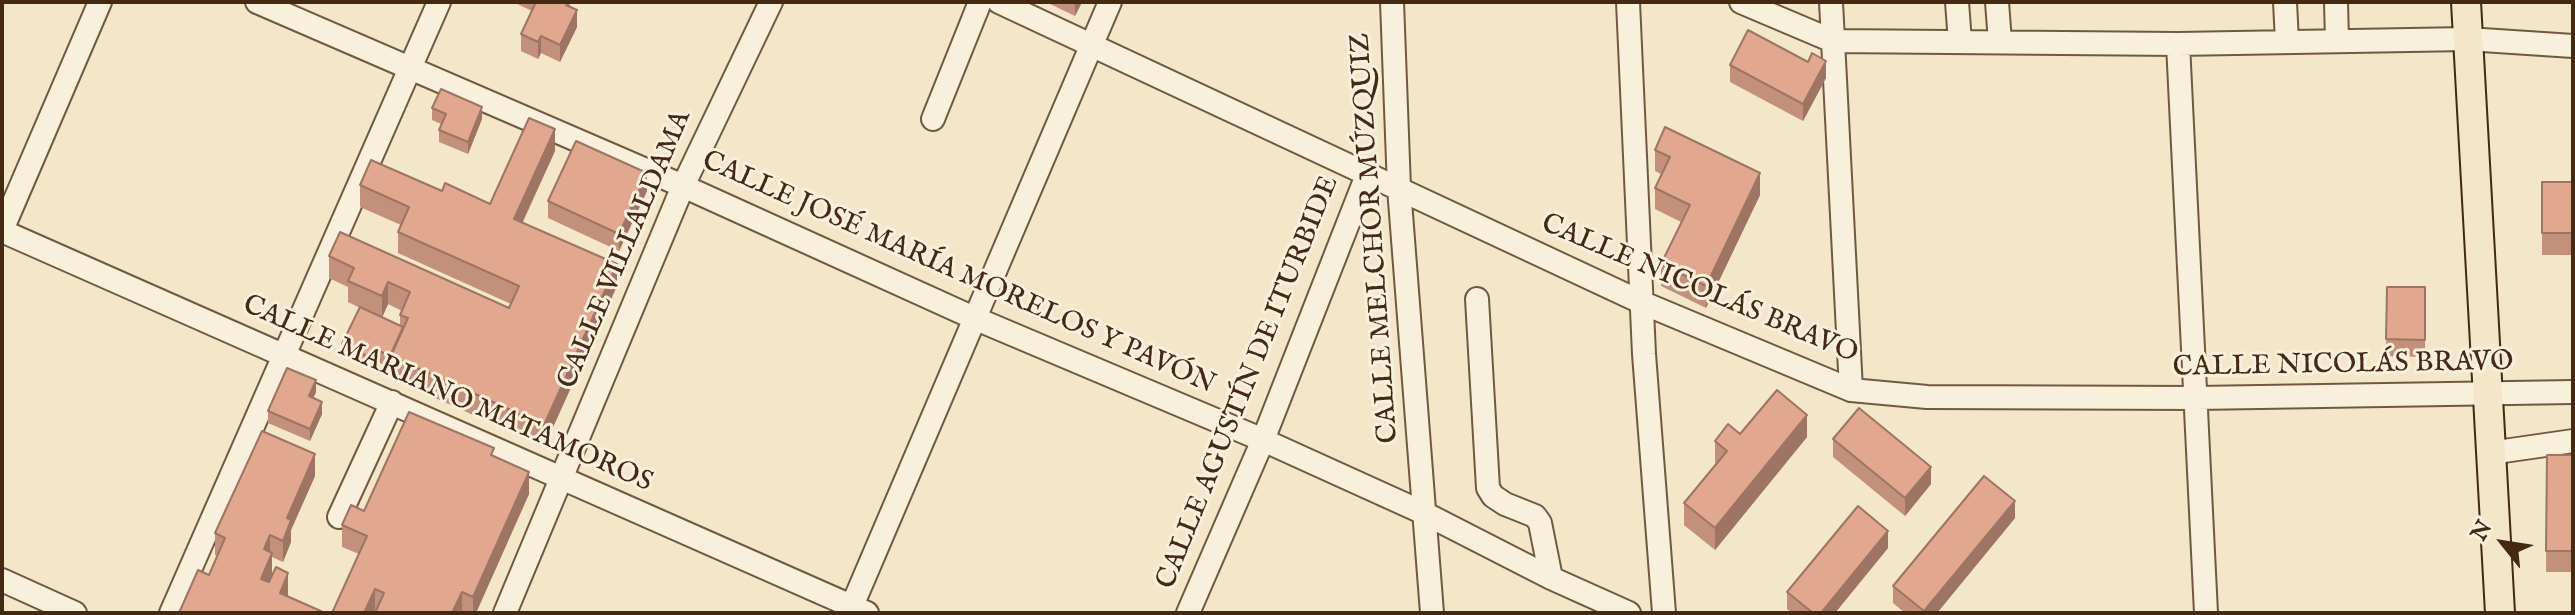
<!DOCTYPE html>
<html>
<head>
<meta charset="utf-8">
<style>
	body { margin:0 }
	#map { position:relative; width:2575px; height:615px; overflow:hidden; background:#f4e6c9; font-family:"IM FELL English",serif }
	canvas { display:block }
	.frame { position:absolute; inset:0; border:4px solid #452a13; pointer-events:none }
	.north { position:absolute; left:2463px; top:503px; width:80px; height:80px; -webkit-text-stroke:6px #f8efdc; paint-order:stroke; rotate:300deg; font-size:22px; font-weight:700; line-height:32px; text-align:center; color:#452a13 }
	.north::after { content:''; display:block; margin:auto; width:28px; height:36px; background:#452a13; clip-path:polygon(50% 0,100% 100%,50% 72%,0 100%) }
</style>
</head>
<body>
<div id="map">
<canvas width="2575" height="615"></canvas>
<div class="frame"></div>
<div class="north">N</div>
</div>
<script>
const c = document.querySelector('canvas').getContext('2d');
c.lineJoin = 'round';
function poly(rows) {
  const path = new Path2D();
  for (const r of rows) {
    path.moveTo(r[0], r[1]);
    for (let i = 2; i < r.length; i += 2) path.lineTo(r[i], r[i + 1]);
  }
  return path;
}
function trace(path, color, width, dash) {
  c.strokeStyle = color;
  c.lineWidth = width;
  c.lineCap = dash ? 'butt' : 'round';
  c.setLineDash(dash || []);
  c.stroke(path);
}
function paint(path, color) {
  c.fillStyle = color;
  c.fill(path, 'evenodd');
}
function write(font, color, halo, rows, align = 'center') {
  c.font = font + ' "IM FELL English",serif';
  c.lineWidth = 6;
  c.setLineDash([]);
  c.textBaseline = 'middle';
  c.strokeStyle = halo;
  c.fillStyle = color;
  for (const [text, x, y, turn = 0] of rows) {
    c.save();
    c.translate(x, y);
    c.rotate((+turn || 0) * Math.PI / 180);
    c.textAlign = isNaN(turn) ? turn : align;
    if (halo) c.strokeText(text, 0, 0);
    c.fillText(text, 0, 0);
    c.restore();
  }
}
const minor = poly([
	[257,2,683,186,974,318,1263,440,1424,513,1551,578,1629,613],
	[999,2,1643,303,1851,390,1927,397,2197,398,2573,392],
	[1392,2,1399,188,1432,613],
	[1628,2,1644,354,1664,613],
	[1741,2,1833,41,2178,44,2467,39,2573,46],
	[1831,2,1851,390],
	[1957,2,1960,42],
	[1997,2,2000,42],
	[2285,2,2287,42],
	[2336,2,2337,41],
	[2178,44,2206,613],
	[933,119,980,2],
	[2,230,100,2],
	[2,231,867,613],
	[1477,299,1488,488,1493,496,1505,504,1535,516,1540,523,1551,578],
	[2490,453,2573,441],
	[339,517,392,402],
	[2,580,75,613],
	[171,613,439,2],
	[505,613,683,186,771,2],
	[849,613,1110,2],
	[1188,613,1263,440,1367,175]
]);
const major = poly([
	[2466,2,2500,613]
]);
const wall = poly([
	[513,2,570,2,570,7,577,27,560,62,541,53,538,59,521,51,521,34,532,11],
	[1046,2,1082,2,1075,16],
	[1730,65,1826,78,1803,121,1730,82],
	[432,108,482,119,468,154,439,142,439,130,441,124,432,120],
	[1655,150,1760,195,1706,308,1661,286,1661,264,1681,222,1655,209,1655,188,1661,174,1655,171],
	[555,151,523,222,617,286,544,447,391,378,391,366,390,368,377,362,373,371,342,356,342,344,360,308,348,302,348,287,329,278,329,256,509,308,511,304,398,253,398,232,401,225,360,207,360,185,442,191,490,204],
	[388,304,402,311,400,315,400,326,382,317],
	[2542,182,2573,182,2573,255,2542,255],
	[647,191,619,251,548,218,548,201],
	[2387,287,2425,287,2425,357,2386,356],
	[316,392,313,398,322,414,310,441,268,423,268,411],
	[1740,434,1807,437,1715,550,1684,525,1684,503,1716,464,1715,462,1715,441],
	[1833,439,1931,484,1905,516,1833,457],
	[2547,455,2573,455,2573,572,2546,572],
	[494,456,529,494,476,613,375,613,375,610,374,613,332,613,359,554,342,547,342,525,364,511],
	[315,476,291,530,291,542,283,562,272,557,272,574,288,595,209,575,218,556,215,555,215,533],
	[2015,518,1937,613,1905,613,1893,603,1893,586],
	[1888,548,1835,613,1792,613,1787,609,1787,592]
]);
const shadedWall = poly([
	[1075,2,1082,2,1075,16],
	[577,10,577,27,560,62,560,45],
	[541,36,541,53,538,59,538,42],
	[1826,61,1826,78,1803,121,1803,104],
	[482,107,482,119,468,154,468,142],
	[555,129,555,151,514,240,514,219],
	[647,173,647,191,619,251,619,234],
	[1760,173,1760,195,1706,308,1706,286],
	[617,264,617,286,544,447,544,425],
	[388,282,388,304,382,318,382,296],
	[377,350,377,362,373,371,373,359],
	[316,380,316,392,309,408,309,396],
	[322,402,322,414,310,441,310,429],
	[1807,415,1807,437,1715,550,1715,528],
	[315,454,315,476,291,530,291,542,283,562,283,541,287,518],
	[1931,467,1931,484,1905,516,1905,498],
	[529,472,529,494,476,613,473,613,473,597],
	[2015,501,2015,518,1937,613,1924,613,1924,611],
	[1888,531,1888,548,1835,613,1821,613],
	[270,535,270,557,264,549],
	[272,553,272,574,261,601,261,579],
	[288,573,288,595,281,613,280,593],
	[375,589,375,610,374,613,364,613],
	[462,592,462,613,452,613]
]);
const building = poly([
	[536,2,568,2,566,5,577,10,560,45,541,36,538,42,521,34,536,2],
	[1748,30,1808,62,1812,53,1826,61,1803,104,1730,65,1748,30],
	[441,89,482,107,468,142,439,130,446,114,432,108,441,89],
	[529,118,555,129,514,219,617,264,544,425,391,356,408,318,400,315,410,292,388,282,382,296,348,281,354,268,329,256,340,232,509,308,519,286,398,232,409,207,360,185,371,160,442,191,445,183,490,204,529,118],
	[1665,127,1760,173,1706,286,1661,264,1690,205,1655,188,1670,157,1655,150,1665,127],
	[576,141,647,173,619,234,548,201,576,141],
	[2542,182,2573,182,2573,233,2542,233,2542,182],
	[2387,287,2425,287,2425,340,2386,339,2387,287],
	[360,307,403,327,390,356,377,350,373,359,342,344,360,307],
	[287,368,316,380,309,396,322,402,310,429,268,411,287,368],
	[1777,390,1807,415,1715,528,1684,503,1727,451,1715,441,1728,424,1740,434,1777,390],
	[1859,408,1931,467,1905,498,1833,439,1859,408],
	[409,412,494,448,491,455,529,472,473,597,462,592,452,613,375,613,384,593,375,589,364,613,332,613,367,536,342,525,351,505,364,511,409,412],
	[262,431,315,454,287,518,291,520,283,541,270,535,264,549,272,553,261,579,269,582,276,567,288,573,280,593,323,612,323,613,179,613,198,570,209,575,225,538,215,533,262,431],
	[2547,455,2573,455,2573,551,2546,551,2547,455],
	[1984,476,2015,501,1924,611,1893,586,1984,476],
	[1858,506,1888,531,1821,613,1813,613,1787,592,1858,506]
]);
const streetNames = [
	["CALLE MELCHOR MÚZQUIZ",1376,238,-94],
	["CALLE VILLALDAMA",626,250,-67],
	["CALLE JOSÉ MARÍA MORELOS Y PAVÓN",958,274,24],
	["CALLE NICOLÁS BRAVO",1699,290,23],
	["CALLE NICOLÁS BRAVO",2343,366,-1],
	["CALLE AGUSTÍN DE ITURBIDE",1249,383,-68],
	["CALLE MARIANO MATAMOROS",447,395,24]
];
trace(minor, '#715940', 26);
trace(major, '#452a13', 32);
trace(minor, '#f8efdc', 22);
trace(major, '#f4e6c9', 28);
paint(wall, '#c2907b');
paint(shadedWall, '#9e7564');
paint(building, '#e2a78f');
trace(building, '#9e7564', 2);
write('28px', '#452a13', '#f8efdc', streetNames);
</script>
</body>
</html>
